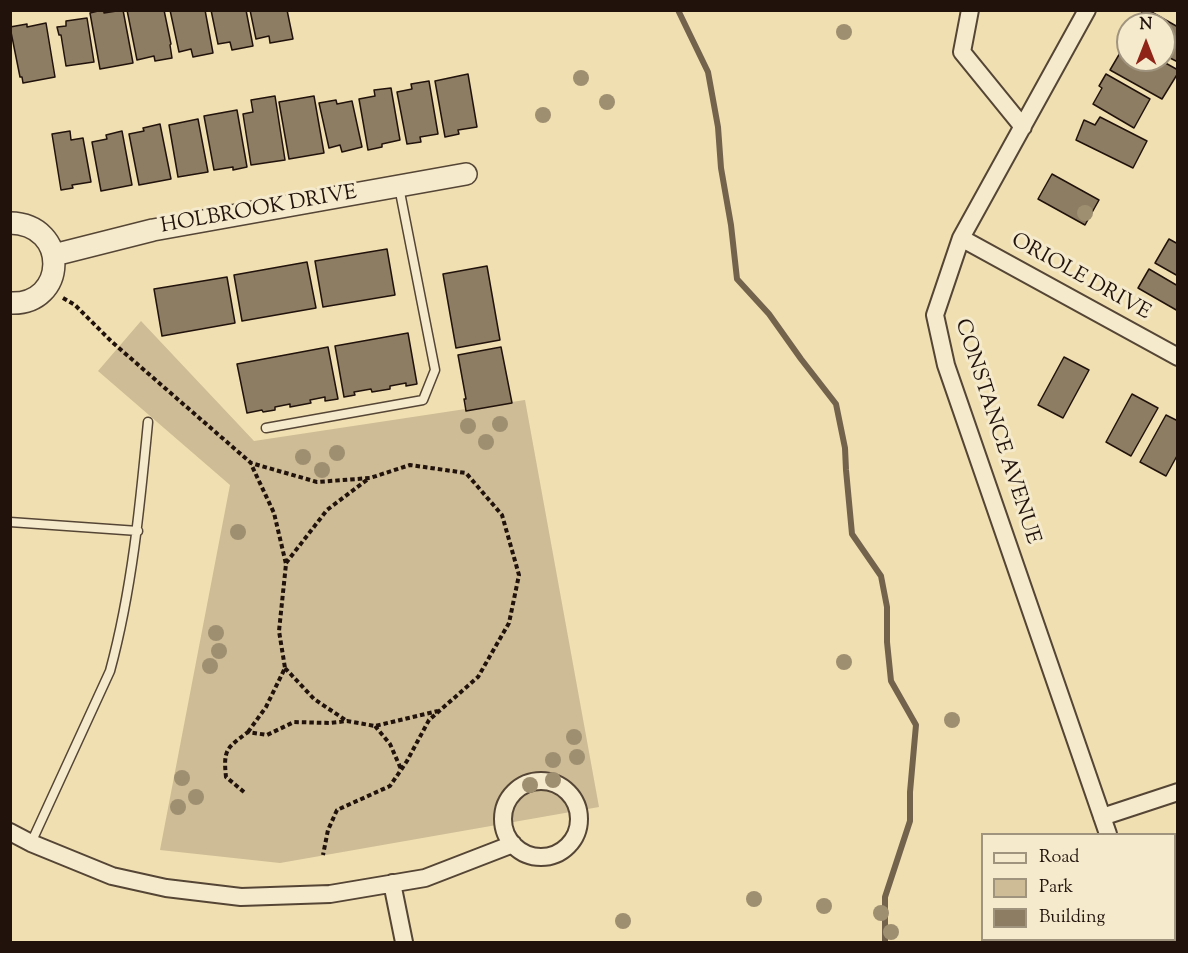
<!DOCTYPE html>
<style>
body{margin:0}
#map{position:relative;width:1188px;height:953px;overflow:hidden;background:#f0dfb1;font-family:"Sorts Mill Goudy",serif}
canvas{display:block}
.frame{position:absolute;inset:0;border:12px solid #21120c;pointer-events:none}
.legend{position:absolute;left:981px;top:833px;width:195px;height:108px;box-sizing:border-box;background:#f5eacc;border:2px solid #a0947f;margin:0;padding:8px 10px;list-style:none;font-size:18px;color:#21120c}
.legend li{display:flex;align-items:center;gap:12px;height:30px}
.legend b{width:30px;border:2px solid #a0947f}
.north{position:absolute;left:1116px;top:12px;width:60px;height:60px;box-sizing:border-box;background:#f5eacc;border:2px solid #a0947f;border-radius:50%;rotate:0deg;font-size:16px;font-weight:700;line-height:24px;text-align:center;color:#21120c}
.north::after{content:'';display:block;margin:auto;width:21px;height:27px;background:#8f2418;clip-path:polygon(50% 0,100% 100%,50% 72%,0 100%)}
</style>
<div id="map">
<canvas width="1188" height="953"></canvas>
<div class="frame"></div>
<ul class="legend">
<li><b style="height:8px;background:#f5eacc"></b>Road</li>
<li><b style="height:16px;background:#cdbc95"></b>Park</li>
<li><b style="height:16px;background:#8d7d62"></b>Building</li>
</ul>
<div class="north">N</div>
</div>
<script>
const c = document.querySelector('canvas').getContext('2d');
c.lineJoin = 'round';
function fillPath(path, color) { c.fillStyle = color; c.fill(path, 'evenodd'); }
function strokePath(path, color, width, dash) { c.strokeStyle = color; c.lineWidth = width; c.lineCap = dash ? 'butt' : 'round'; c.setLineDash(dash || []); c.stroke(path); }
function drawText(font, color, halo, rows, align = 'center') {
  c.font = font + ' "Sorts Mill Goudy",serif'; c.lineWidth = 6; c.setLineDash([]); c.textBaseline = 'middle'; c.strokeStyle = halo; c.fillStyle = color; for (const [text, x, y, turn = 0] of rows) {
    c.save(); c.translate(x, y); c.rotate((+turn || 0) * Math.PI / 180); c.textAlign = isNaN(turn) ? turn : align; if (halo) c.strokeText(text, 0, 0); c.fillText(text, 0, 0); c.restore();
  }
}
const green = new Path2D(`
 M 141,321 L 254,441 L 525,400 L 599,807 L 280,863 L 160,850 L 230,485 L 98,371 Z`);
const stream = new Path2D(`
 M 678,10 L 708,72 L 718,127 L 721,168 L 731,225 L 737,279 L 769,314 L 801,359 L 836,404 L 845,448 L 846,470 L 852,534 L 881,576 L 887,607 L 887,642 L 891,681 L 916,725 L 910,792 L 910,821 L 885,897 L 885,942`);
const building = new Path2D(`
 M 102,10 L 104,10 L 104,13 L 123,10 L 133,63 L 100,69 L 90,13 Z
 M 127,10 L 164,10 L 171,44 L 170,45 L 172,58 L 155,61 L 154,56 L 137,60 Z
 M 170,10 L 205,10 L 213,53 L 193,57 L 191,49 L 179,52 Z
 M 211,10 L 246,10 L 253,46 L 232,50 L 230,42 L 218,44 Z
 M 250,10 L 287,10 L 293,39 L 270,43 L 269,36 L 256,39 Z
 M 1143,10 L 1148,10 L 1178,27 L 1178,62 L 1164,55 L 1164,24 L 1136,24 Z
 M 87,18 L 94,62 L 66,66 L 61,35 L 59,35 L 57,27 L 66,26 L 66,21 Z
 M 46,23 L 55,77 L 23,83 L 22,77 L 20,77 L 10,27 L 27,24 L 27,27 Z
 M 1127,41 L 1128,41 L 1128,60 L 1160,60 L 1178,70 L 1178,73 L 1162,99 L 1110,70 Z
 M 468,74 L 477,127 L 458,130 L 459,134 L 445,137 L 435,81 Z
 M 1106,74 L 1150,99 L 1134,128 L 1093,104 L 1102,88 L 1099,86 Z
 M 429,81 L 438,134 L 420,137 L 421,142 L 407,144 L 397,92 L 412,89 L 411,84 Z
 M 391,88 L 400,140 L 382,144 L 382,147 L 368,150 L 359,99 L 375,96 L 374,90 Z
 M 275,96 L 285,160 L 251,165 L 243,114 L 253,112 L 251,100 Z
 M 314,96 L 324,153 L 289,159 L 279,102 Z
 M 336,100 L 337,104 L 352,101 L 362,147 L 342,152 L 340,145 L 329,148 L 319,103 Z
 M 237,110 L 247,167 L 233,170 L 233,167 L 214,170 L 204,116 Z
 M 1100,117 L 1147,141 L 1133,168 L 1076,140 L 1084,120 L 1095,125 Z
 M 198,119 L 208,172 L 178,177 L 169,125 Z
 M 160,124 L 171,179 L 139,185 L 129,134 L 144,131 L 143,128 Z
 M 70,131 L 71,140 L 83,138 L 91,182 L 72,185 L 73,188 L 61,190 L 52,134 Z
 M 122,131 L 132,185 L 101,191 L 92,142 L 107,139 L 106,135 Z
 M 1052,174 L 1099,200 L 1085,225 L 1038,199 Z
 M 1169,239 L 1178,244 L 1178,276 L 1155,263 Z
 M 387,249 L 395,295 L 323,307 L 315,261 Z
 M 307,262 L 316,308 L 242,321 L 234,275 Z
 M 487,266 L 500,340 L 456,348 L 443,274 Z
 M 1149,269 L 1178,286 L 1178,311 L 1138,288 Z
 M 227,277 L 235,323 L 162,336 L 154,289 Z
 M 408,333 L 417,384 L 406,386 L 406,383 L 390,386 L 390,389 L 372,392 L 371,389 L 354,392 L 355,395 L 344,397 L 335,346 Z
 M 328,347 L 338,399 L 325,401 L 325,397 L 310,400 L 311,403 L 290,407 L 290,404 L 275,407 L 275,410 L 263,412 L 262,410 L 247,413 L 237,364 Z
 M 501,347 L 512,403 L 466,411 L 464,399 L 466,399 L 458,355 Z
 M 1064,357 L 1089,370 L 1063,418 L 1038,405 Z
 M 1132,394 L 1158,408 L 1131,456 L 1106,442 Z
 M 1166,415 L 1178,421 L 1178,454 L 1166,476 L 1140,462 Z
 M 1174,861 L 1178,861 L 1178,925 L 1174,926 Z`);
const path = new Path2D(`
 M 63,298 L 75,305 L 112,342 L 251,463 L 317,482 L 370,478 L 410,465 L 466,473 L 502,515 L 519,575 L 509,623 L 478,677 L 429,720 L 407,761 L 390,786 L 337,810 L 328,830 L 323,855
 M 286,563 L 327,510 L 368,479
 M 285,668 L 314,699 L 347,721
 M 375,726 L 390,744 L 401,769
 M 248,732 L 266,707 L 285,668 L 279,631 L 286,564 L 274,513 L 251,464
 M 244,792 L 226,777 C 223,749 227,748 248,732 L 267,735 L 294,722 L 330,723 L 347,721 L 375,726 L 438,711`);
const service = new Path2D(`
 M 266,428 L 423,400 L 435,370 L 399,187
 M 10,522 L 138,531
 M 31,843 L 110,671 C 132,590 140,506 148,422`);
const minor = new Path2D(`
 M 970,10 L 962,52 L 1023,127
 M 1087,10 L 961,238 L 935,315 L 946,365 L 1108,834
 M 961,238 L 1178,357
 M503 819a38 38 0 1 1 76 0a38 38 0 1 1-76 0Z
 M 1102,817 L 1178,792
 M 10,832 L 31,843 L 112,876 L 166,888 L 241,897 L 330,894 L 425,878 L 513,844
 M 392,883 L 404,942
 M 1130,942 L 1130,940`);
const tertiary = new Path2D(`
 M 10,223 C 70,224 67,306 10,303
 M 54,255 L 153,230 L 466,174`);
const trees = [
 [844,32],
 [581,78],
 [607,102],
 [543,115],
 [1085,213],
 [500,424],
 [468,426],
 [486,442],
 [337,453],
 [303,457],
 [322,470],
 [238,532],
 [216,633],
 [219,651],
 [844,662],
 [210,666],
 [952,720],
 [574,737],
 [577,757],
 [553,760],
 [182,778],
 [553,780],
 [530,785],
 [196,797],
 [178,807],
 [754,899],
 [824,906],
 [881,913],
 [623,921],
 [891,932]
];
const streetNames = [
 ["HOLBROOK DRIVE",259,211,-10],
 ["ORIOLE DRIVE",1080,278,29],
 ["CONSTANCE AVENUE",996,432,72]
];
fillPath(green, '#cdbc95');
strokePath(stream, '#73634d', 6);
fillPath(building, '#8d7d62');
strokePath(building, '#21120c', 1.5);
strokePath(service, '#554535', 11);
strokePath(minor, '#554535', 20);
strokePath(tertiary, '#554535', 24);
strokePath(path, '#21120c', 4, [4.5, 3]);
strokePath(service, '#f5eacc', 8);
strokePath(minor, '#f5eacc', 16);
strokePath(tertiary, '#f5eacc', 21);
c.fillStyle = '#9f8f71';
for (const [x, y] of trees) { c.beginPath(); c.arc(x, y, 8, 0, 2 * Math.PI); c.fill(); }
drawText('21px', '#21120c', '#f5eacc', streetNames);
</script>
